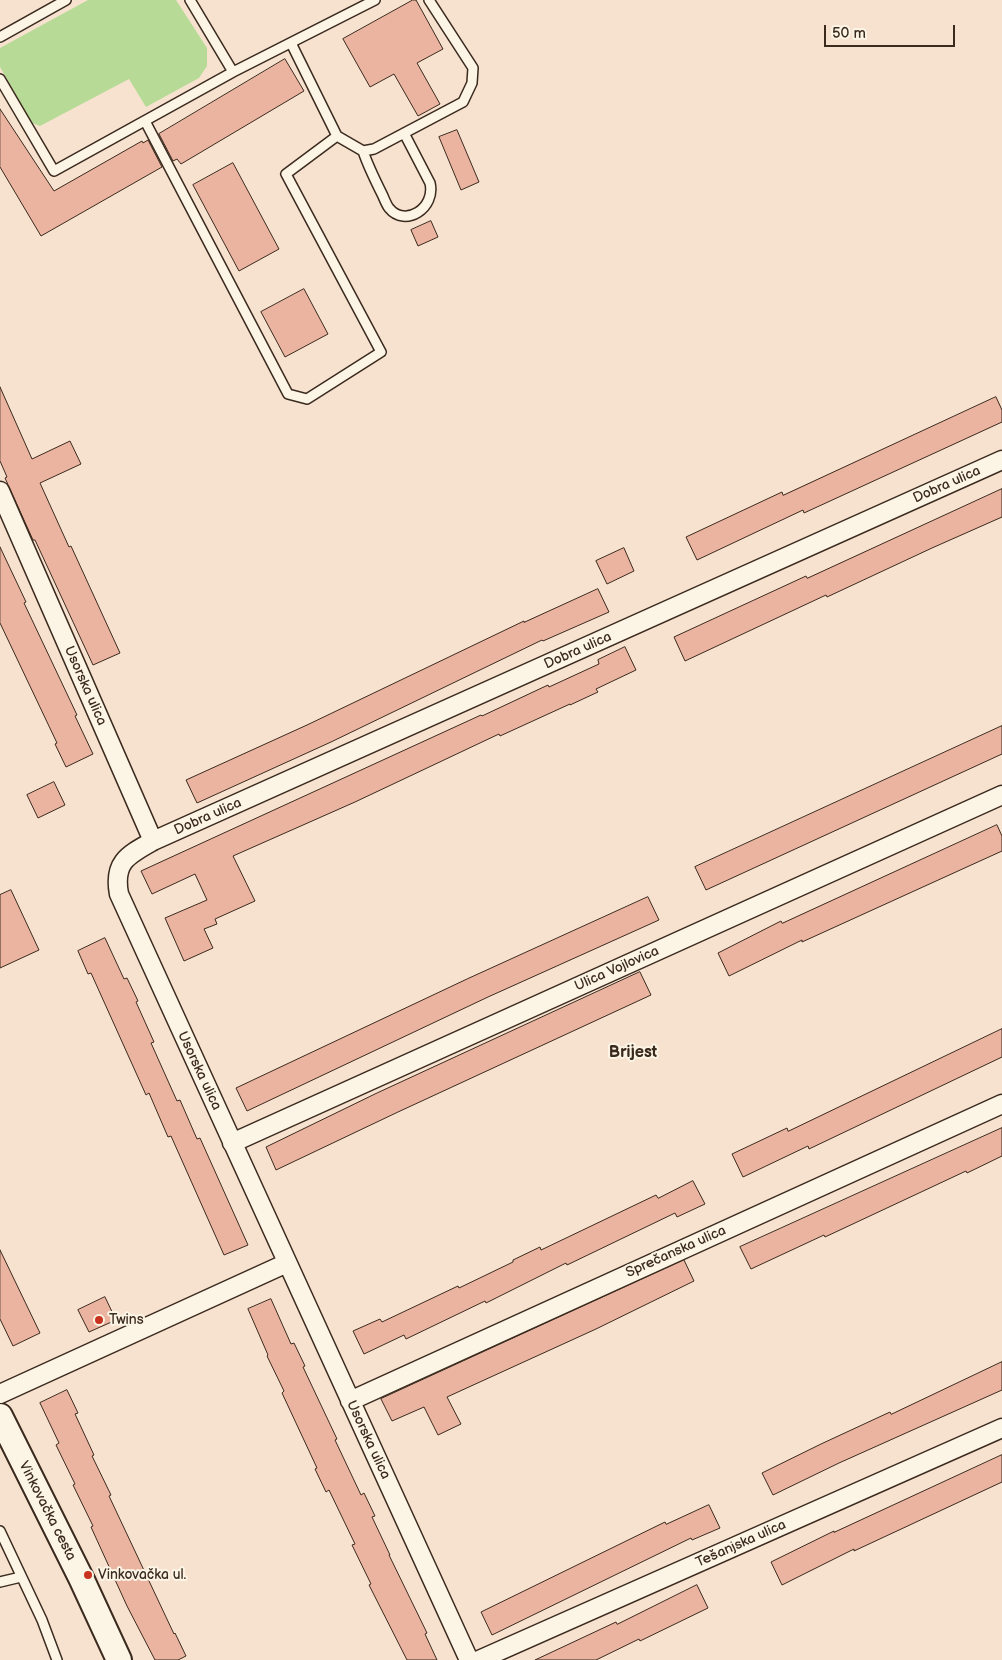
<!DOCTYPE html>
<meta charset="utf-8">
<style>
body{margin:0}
#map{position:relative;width:1002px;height:1660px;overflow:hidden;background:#f7e2d0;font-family:"Balsamiq Sans",sans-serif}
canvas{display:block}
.scale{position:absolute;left:824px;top:25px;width:131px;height:22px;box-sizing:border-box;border:2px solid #3b2a1e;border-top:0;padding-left:6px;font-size:15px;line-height:18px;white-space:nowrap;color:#3b2a1e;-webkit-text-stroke:4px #fcf5e5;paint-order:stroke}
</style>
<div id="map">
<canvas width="1002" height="1660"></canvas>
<div class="scale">50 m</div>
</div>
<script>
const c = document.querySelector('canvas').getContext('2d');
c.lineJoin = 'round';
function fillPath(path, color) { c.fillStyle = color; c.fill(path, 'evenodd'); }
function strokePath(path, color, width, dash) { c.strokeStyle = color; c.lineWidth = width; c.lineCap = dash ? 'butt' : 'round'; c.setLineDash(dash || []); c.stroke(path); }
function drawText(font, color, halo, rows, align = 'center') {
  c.font = font + ' "Balsamiq Sans",sans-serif'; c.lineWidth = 4; c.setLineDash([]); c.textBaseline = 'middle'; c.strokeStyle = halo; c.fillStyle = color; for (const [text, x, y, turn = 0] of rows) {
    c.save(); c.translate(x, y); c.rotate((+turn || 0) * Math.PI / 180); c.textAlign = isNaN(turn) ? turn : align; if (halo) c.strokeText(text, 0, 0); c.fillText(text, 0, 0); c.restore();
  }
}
const green = new Path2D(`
 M 88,0 L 176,0 L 207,48 L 207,66 L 199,78 L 146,107 L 129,79 L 40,126 L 32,123 L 0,67 L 0,48 Z`);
const building = new Path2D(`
 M 413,0 L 416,0 L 443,49 L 417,63 L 440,104 L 418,116 L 394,74 L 370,87 L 343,39 Z
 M 285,59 L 304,91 L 181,164 L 177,159 L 173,161 L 159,134 Z
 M 0,109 L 54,191 L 142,141 L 143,143 L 148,140 L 162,167 L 41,236 L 0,167 Z
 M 457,130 L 479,182 L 461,190 L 439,137 Z
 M 233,163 L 279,249 L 239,271 L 193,185 Z
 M 431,221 L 438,237 L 418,246 L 411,230 Z
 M 304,289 L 328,334 L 285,357 L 261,312 Z
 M 0,387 L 32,459 L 70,441 L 81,464 L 40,483 L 69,547 L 71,546 L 120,653 L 93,665 L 35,540 L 33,540 L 5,478 L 7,477 L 0,461 Z
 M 996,397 L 1002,410 L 1002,422 L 804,513 L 803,510 L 697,560 L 686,537 L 782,492 L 783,495 Z
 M 1002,489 L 1002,517 L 932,548 L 827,597 L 826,595 L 685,661 L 674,637 L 806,576 L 807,578 Z
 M 0,547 L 26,602 L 24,603 L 77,715 L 75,716 L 93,754 L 66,767 L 55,744 L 57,743 L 0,623 Z
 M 624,548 L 634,571 L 607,584 L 596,561 Z
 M 598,589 L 609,612 L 543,641 L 542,640 L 331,742 L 197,803 L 186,780 L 307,725 L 524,621 L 524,622 Z
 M 625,647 L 636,670 L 596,689 L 598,692 L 570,705 L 570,704 L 500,736 L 499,734 L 355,802 L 233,856 L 255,901 L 215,919 L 217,924 L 204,929 L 213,948 L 184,961 L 165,918 L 207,900 L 195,874 L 152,894 L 141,871 L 481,715 L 482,716 L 548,685 L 549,687 L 599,664 L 598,660 Z
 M 1002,726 L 1002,754 L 706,890 L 695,867 Z
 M 54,782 L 65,805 L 38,818 L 27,795 Z
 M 997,825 L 1002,836 L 1002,851 L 802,942 L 802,940 L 729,976 L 718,953 L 781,921 L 782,923 Z
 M 11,890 L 39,950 L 0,968 L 0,895 Z
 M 648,897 L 659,920 L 488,997 L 247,1111 L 236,1088 L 467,979 Z
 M 105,938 L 124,979 L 127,978 L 138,1001 L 136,1002 L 154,1042 L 151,1043 L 177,1101 L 180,1100 L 197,1139 L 200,1138 L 248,1245 L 224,1255 L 171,1136 L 168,1137 L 149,1093 L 146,1095 L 91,973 L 88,974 L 78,951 Z
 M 640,972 L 651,995 L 398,1112 L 276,1170 L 266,1147 L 377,1093 Z
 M 1002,1029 L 1002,1057 L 809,1149 L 808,1146 L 743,1177 L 732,1154 L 787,1128 L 788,1131 Z
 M 1002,1128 L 1002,1156 L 967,1173 L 966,1171 L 825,1237 L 824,1235 L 751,1269 L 740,1247 Z
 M 693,1181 L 705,1204 L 677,1217 L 675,1213 L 567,1265 L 566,1263 L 486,1303 L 485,1301 L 406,1339 L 404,1335 L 364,1354 L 353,1331 L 380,1319 L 382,1322 L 458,1286 L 459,1288 L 513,1262 L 513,1260 L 540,1247 L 541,1250 L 656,1195 L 658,1198 Z
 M 0,1250 L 40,1333 L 13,1346 L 0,1319 Z
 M 684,1260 L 694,1281 L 596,1329 L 447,1397 L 461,1424 L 438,1435 L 424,1407 L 392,1421 L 381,1399 Z
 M 105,1297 L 116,1320 L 89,1332 L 78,1310 Z
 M 271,1299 L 291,1344 L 294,1343 L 305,1366 L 303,1367 L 337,1439 L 335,1440 L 361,1495 L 364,1493 L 375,1516 L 372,1517 L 390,1555 L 389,1555 L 427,1633 L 425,1634 L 437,1660 L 407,1660 L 369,1585 L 371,1584 L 352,1545 L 355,1544 L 329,1490 L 326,1492 L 315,1469 L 317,1468 L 282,1393 L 284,1391 L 267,1356 L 268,1355 L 248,1309 Z
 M 1002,1362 L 1002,1390 L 839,1463 L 773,1495 L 762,1473 L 821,1444 L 890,1412 L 891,1414 Z
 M 67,1390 L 78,1413 L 75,1414 L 94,1455 L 92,1456 L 111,1495 L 109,1496 L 174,1634 L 175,1633 L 186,1656 L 178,1660 L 155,1660 L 127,1606 L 91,1527 L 93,1526 L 73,1485 L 75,1484 L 56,1445 L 59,1443 L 40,1403 Z
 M 1002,1455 L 1002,1482 L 854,1551 L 854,1549 L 782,1585 L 771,1562 L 834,1531 L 834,1532 Z
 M 709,1505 L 720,1528 L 692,1540 L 691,1538 L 492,1635 L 481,1612 L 665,1522 L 666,1524 Z
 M 697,1585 L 708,1608 L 640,1641 L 639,1639 L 596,1660 L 535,1660 L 616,1622 L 617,1624 Z`);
const lane = new Path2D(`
 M 0,37 L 66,0
 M 291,43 L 337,136 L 363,151 L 374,149 L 463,102 L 472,83 L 473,68 L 429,0
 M 233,72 L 375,0
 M 0,79 L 54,171 L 233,72 L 190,0
 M 145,121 L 288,394 L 307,399 L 381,352 L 286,174 L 337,136
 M 363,151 C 368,166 375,180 382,194 C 384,198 386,204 389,208 C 405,228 436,208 430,183 L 404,133
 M 0,1531 L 42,1620 L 57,1660
 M 0,1582 L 21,1577`);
const street = new Path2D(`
 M 0,491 L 153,841 C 128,855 113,862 119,894 L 469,1660
 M 153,841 L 1002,460
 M 232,1143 L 1002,795
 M 0,1394 L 287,1263
 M 350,1401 L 1002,1104
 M 479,1660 L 1002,1428`);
const secondary = new Path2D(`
 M 0,1416 L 82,1580 L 119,1660`);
const markers = [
 [99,1320,5,"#c8321e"],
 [88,1575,5,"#c8321e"]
];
const streetNames = [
 ["Dobra ulica",947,485,-24],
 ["Dobra ulica",578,651,-24],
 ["Usorska ulica",85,686,66],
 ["Dobra ulica",208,817,-24],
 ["Ulica Vojlovica",617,969,-24],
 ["Usorska ulica",199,1071,65],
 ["Sprečanska ulica",676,1252,-24],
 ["Usorska ulica",368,1440,65],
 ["Vinkovačka cesta",47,1511,63],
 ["Tešanjska ulica",741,1544,-24]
];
const poiNames = [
 ["Twins",109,1320],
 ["Vinkovačka ul.",98,1575]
];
const quarterNames = [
 ["Brijest",633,1053]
];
fillPath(green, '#b7db96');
fillPath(building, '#ebb4a0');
strokePath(building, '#3b2a1e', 1);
strokePath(lane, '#3b2a1e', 12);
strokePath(street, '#3b2a1e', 21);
strokePath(secondary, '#3b2a1e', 28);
strokePath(lane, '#fcf5e5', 9);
strokePath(street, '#fcf5e5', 18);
strokePath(secondary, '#fcf5e5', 24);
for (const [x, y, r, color] of markers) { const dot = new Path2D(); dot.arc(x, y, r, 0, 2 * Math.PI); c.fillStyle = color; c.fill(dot); strokePath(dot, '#fcf5e5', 2); }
drawText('14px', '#3b2a1e', '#fcf5e5', streetNames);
drawText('14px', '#3b2a1e', '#fcf5e5', poiNames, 'left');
drawText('bold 16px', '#3b2a1e', '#fcf5e5', quarterNames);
</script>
